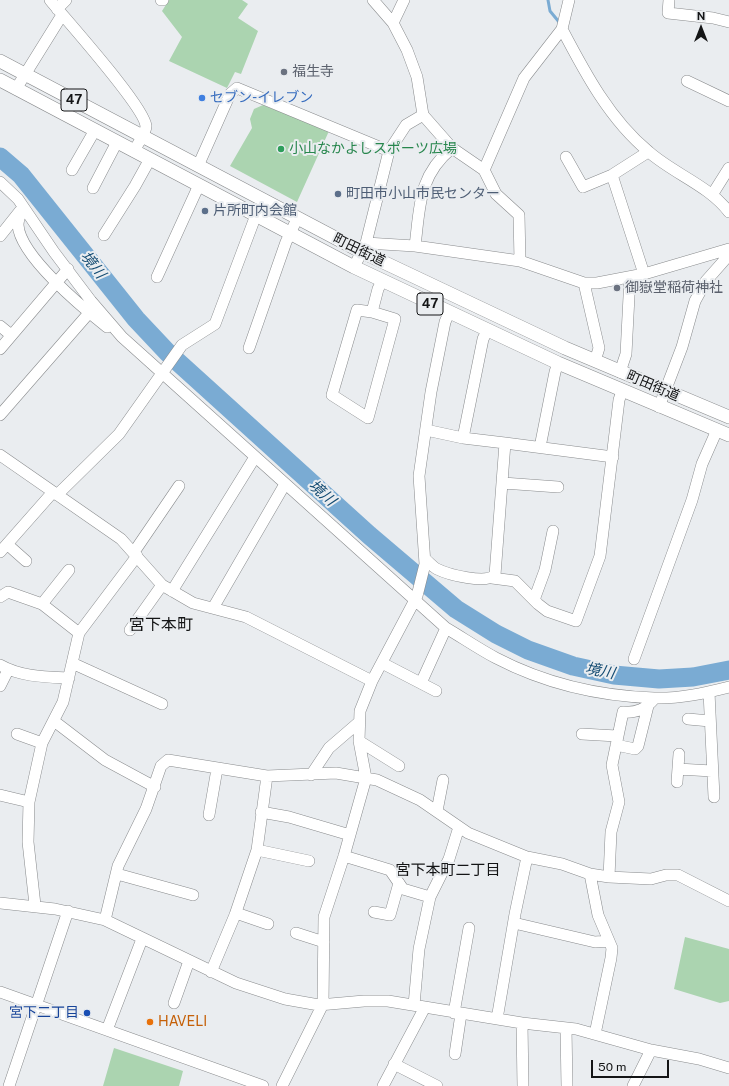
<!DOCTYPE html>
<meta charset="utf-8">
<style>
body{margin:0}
#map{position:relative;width:729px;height:1086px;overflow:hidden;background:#eaedf0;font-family:"Public Sans",sans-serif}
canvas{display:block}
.north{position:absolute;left:681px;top:8px;width:40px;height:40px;-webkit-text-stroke:3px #eaedf0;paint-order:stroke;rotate:0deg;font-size:11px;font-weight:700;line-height:16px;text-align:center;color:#141516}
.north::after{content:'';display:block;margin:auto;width:14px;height:18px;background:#141516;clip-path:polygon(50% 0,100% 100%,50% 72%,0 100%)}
.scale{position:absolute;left:591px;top:1060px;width:78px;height:18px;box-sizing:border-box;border:2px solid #141516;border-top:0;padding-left:5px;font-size:12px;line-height:14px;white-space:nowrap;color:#141516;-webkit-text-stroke:3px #eaedf0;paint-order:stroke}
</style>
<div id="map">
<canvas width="729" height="1086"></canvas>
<div class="north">N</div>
<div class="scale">50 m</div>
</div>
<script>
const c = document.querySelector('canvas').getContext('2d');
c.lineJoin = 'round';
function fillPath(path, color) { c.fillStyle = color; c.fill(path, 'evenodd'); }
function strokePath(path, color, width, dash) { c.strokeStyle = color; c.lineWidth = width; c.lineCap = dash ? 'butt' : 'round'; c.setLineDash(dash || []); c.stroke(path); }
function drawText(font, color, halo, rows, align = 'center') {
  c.font = font + ' "Public Sans","Noto Sans JP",sans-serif'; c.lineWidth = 4; c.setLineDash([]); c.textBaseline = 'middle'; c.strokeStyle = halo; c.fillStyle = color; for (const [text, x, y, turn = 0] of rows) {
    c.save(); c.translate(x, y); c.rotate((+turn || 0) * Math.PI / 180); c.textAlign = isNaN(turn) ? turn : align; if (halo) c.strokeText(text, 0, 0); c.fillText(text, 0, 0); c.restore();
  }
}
const green = new Path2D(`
 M 169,0 L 242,0 L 248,4 L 238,18 L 258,31 L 241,74 L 235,72 L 227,88 L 169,61 L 182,37 L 162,11 Z
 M 263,105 L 329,131 L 297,202 L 230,166 L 252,128 L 250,119 L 254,109 Z
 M 685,937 L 729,949 L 729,1001 L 720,1003 L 674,989 Z
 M 114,1048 L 183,1071 L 179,1086 L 103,1086 Z`);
const stream = new Path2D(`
 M 548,0 L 550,11 L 559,22`);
const river = new Path2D(`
 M 0,157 L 21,175 L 136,319 L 168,353 L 369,535 L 456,609 L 496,634 L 528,650 L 573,666 L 614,675 L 659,679 L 693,677 L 729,670`);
const minor = new Path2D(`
 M 50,0 C 67,21 144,106 146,126 C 146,133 137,145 134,151
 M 161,0 L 163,0
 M 373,0 L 393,23 L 407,50 L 417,77 L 423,115 L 452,148 L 484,170 L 496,194 L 519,215 L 520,261
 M 669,0 L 668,13 L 713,18 L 729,22
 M 57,9 L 66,0
 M 393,23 L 404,0
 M 562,29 C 585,73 610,120 649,152 C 674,174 708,185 729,212
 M 687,81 L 729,101
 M 16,89 L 62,15
 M 566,157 L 583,187 L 612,175 L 648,152
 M 198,166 L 230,94 L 237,88 L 389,151
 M 72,170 L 95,130
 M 484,170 L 524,78 L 562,29 L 569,0
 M 612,175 L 644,274
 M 0,182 L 18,199 L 54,252 L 91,301 L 122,337 L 446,628 C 463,638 479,649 496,658 C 544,683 600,696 654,698 C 679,699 705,693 729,687
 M 93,188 L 117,142
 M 712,195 L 729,168
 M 23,207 C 21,212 18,219 18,225 C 20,256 83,308 107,327
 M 104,235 L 135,186 L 150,159
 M 0,236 L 20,211
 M 366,243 L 415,246 L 520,261 L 584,283 L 597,283 L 644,274 L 729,249
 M 415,246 C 420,207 418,176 452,148
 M 354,267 L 366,243 L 389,151 L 406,125 L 423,115
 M 157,277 L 199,185
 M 584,283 L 599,348 L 595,361
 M 357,310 L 372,312 L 395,319 L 368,418 L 332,395 Z
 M 372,312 L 378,289 L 382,281
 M 0,326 L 11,335
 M 249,348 L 286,242 L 297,219
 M 0,349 L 68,269
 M 620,372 L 626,354 L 630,277
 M 659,407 L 682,347 L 695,301 L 706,281 L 729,255
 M 0,415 L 89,313
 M 426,430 L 463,438
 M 505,443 L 613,457
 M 540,447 L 555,372 L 558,363
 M 0,455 L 121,539 L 162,585 L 193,603 L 246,617 L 372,681
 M 503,483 L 558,487
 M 57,495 L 119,434 L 182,345 L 215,324 L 256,215
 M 8,545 L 26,561
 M 0,552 L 53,492
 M 134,552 L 179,486
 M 425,559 C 429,562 433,567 437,569 C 449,575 486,584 495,575 L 505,443 L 463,438 L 483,339 L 487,331
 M 69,570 L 42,604 L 79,633
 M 492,578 L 515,581 L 538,604 L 547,611 L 576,621 L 600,556 L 619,400 L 622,391
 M 172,591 L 255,457
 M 0,597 L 8,592 L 42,604
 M 534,600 L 545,570 L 553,531
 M 213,608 L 285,484
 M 130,630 L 162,585
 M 634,659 L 692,500 L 702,464 L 717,430
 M 72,663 L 162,704
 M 382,663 L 436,691
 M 0,665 C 21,677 46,677 69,678
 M 421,683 L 446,628
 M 0,686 L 8,670
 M 709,692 L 714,797
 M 688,719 L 710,721
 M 54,721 L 105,760 L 155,787
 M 17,734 L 42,743
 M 582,734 L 617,736
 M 359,741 L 399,766
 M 616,745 L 635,749 L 638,746 L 648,706
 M 678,769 L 712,771
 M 311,775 L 329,748 L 358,723
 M 677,782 L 679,754
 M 0,795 L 29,802
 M 437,811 L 443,780
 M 261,812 L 289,817 L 350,835
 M 209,815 L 217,769
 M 257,850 L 309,861
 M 344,856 L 390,870 L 403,889 L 430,897
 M 117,874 L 193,895
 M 590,874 L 598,915 L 612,948 L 611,958 L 595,1034
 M 609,877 L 611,832 L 619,802 L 612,765 L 623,712 C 637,713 646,709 655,698
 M 0,903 L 55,909 L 105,920 L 236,983 L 285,999 L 319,1005 L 364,1001 L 388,1001 L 522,1023 L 576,1029 L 651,1050 L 699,1059 L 729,1068
 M 35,905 L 28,842 L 29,802 L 42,743 L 63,702 L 79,633 L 137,556
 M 374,912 L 390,915 L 399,883
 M 236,913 L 268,924
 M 105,920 L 118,866 L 146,809 L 161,766 L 168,760 L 267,776 L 336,773 L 377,780 L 420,800 L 468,833 L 527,857 L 562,864 L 590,874 L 609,877 L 651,879 L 666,875 L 678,875 L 729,901
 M 514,923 L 595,942 L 609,941
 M 296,933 L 324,942
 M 211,972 L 235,915 L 257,850 L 267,776
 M 0,992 L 263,1086
 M 174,1003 L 189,961
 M 414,1005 L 419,949 L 430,897 L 449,859 L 459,827
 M 454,1013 L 469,928
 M 497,1019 L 515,914 L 527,857
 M 522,1023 L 523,1086
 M 566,1028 L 567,1086
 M 107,1030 L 142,939
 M 455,1054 L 461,1014
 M 394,1064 L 437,1086
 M 9,1086 L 68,911
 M 282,1086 L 323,1004 L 324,917 L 344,856 L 366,778 L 359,741 L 360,711 L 372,681 L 417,596 L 425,564 L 419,476 L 431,392 L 445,322 L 449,313
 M 383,1086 L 425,1007
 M 633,1086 L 651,1050`);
const major = new Path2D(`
 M 0,61 L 362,252 L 565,348 L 729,417
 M 0,80 L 354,267 L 558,363 L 729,435`);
const markers = [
 [284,72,4,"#6b7280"],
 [202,98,4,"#3f7fe0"],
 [281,149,4,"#2e9e5b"],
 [338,194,4,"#5c6f8a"],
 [205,211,4,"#5c6f8a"],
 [617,288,4,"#6b7280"],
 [87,1013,4,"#1a4fb4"],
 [150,1022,4,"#e8710a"]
];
const shields = [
 [74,100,26],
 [430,304,26]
];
const shieldNames = [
 ["47",74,100],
 ["47",430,304]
];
const worshipNames = [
 ["福生寺",292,72],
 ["御嶽堂稲荷神社",625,288]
];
const shopNames = [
 ["セブン-イレブン",210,98]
];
const leisureNames = [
 ["小山なかよしスポーツ広場",289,149]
];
const serviceNames = [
 ["町田市小山市民センター",346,194],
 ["片所町内会館",213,211]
];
const streetNames = [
 ["町田街道",359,250,26],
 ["町田街道",653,386,23]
];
const transitNames = [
 ["宮下二丁目",79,1013]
];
const foodNames = [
 ["HAVELI",158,1022]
];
const waterNames = [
 ["境川",93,265,52],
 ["境川",322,493,42],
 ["境川",600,671,11]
];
const neighbourhoodNames = [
 ["宮下本町二丁目",448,870]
];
const quarterNames = [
 ["宮下本町",161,625]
];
fillPath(green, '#abd4b0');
strokePath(stream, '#7aabd3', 3);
strokePath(river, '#7aabd3', 19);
strokePath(minor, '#898b8d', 12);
strokePath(major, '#898b8d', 14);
strokePath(minor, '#fff', 11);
strokePath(major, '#fff', 13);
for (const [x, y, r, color] of markers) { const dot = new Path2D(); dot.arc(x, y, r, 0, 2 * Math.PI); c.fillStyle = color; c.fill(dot); strokePath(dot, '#eaedf0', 1.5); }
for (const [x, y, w] of shields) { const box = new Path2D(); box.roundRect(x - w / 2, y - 11, w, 22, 3); c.fillStyle = '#eaedf0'; c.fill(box); strokePath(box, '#141516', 1); }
drawText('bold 13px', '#141516', null, shieldNames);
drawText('14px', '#5b616d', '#eaedf0', worshipNames, 'left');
drawText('14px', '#366cbe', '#eaedf0', shopNames, 'left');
drawText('14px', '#27864d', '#eaedf0', leisureNames, 'left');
drawText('14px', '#4e5e75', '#eaedf0', serviceNames, 'left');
drawText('14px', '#141516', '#eaedf0', streetNames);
drawText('14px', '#164399', '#eaedf0', transitNames, 'right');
drawText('14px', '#c56008', '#eaedf0', foodNames, 'left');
drawText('italic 15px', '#134b72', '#eaedf0', waterNames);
drawText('15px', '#141516', '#eaedf0', neighbourhoodNames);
drawText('16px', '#141516', '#eaedf0', quarterNames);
</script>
